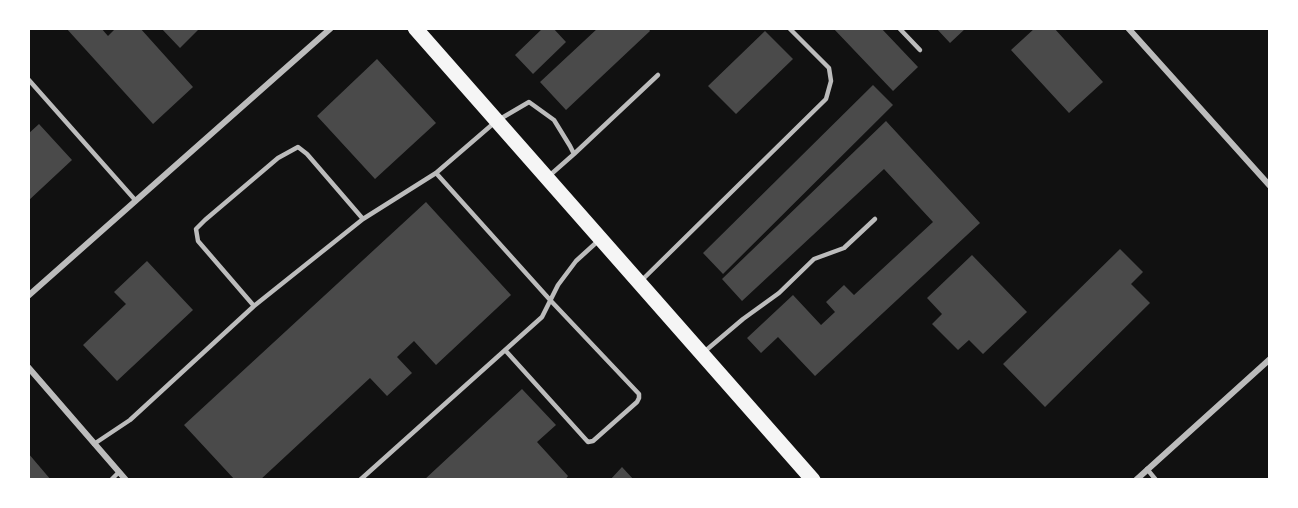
<!DOCTYPE html>
<style>
body{margin:0}
#map{position:relative;width:1298px;height:508px;overflow:hidden;background:#111;font-family:"IBM Plex Serif",serif}
canvas{display:block}
.frame{position:absolute;inset:0;border:30px solid #fff;pointer-events:none}
</style>
<div id="map">
<canvas width="1298" height="508"></canvas>
<div class="frame"></div>
</div>
<script>
const c = document.querySelector('canvas').getContext('2d');
c.lineJoin = 'round';
function fillPath(path, color) { c.fillStyle = color; c.fill(path, 'evenodd'); }
function strokePath(path, color, width, dash) { c.strokeStyle = color; c.lineWidth = width; c.lineCap = dash ? 'butt' : 'round'; c.setLineDash(dash || []); c.stroke(path); }
const building = new Path2D(`
 M 66,28 L 101,28 L 108,36 L 116,28 L 140,28 L 193,87 L 153,124 Z
 M 161,28 L 200,28 L 180,48 Z
 M 543,28 L 553,28 L 566,42 L 533,74 L 515,55 Z
 M 598,28 L 648,28 L 650,31 L 566,110 L 540,82 Z
 M 833,28 L 881,28 L 918,67 L 893,91 Z
 M 936,28 L 966,28 L 950,43 Z
 M 1035,28 L 1054,28 L 1103,82 L 1069,113 L 1011,50 Z
 M 765,31 L 793,59 L 736,114 L 708,86 Z
 M 377,59 L 436,123 L 375,179 L 317,116 Z
 M 873,85 L 893,105 L 723,274 L 703,253 Z
 M 886,121 L 980,223 L 815,376 L 778,337 L 761,353 L 747,338 L 793,295 L 821,325 L 835,312 L 826,302 L 844,285 L 854,295 L 933,222 L 884,169 L 742,301 L 722,279 Z
 M 39,124 L 72,160 L 28,201 L 28,134 Z
 M 426,202 L 511,295 L 436,365 L 414,341 L 397,357 L 412,373 L 387,396 L 370,378 L 260,480 L 235,480 L 184,425 Z
 M 1120,249 L 1143,272 L 1131,284 L 1150,303 L 1045,407 L 1003,364 Z
 M 972,255 L 1027,312 L 983,354 L 969,340 L 958,350 L 932,324 L 942,314 L 927,298 Z
 M 147,261 L 193,310 L 117,381 L 83,345 L 126,304 L 114,292 Z
 M 522,389 L 556,425 L 537,442 L 568,476 L 565,480 L 424,480 Z
 M 28,453 L 51,480 L 28,480 Z
 M 622,467 L 634,480 L 610,480 Z`);
const service = new Path2D(`
 M 899,28 L 920,50
 M 28,79 L 136,201
 M 500,119 L 529,102 L 554,120 L 570,146 L 574,154 L 549,176
 M 574,154 L 658,75
 M 436,173 L 551,301 L 639,394 L 639,398 L 637,402 L 593,441 L 588,442 L 505,350
 M 641,281 L 826,99 L 831,81 L 829,68 L 789,28
 M 254,306 L 198,241 L 196,229 L 205,220 L 278,158 L 298,147 L 307,154 L 363,219
 M 704,352 L 743,319 L 779,293 L 814,259 L 844,248 L 875,219
 M 94,444 L 130,420 L 254,306 L 363,219 L 436,173 L 494,123
 M 1147,469 L 1156,480
 M 111,480 L 119,472
 M 360,480 L 542,317 L 558,285 L 576,261 L 598,241`);
const minor = new Path2D(`
 M 1128,28 L 1270,186
 M 28,296 L 331,28
 M 28,367 L 126,480
 M 1136,480 L 1270,359`);
const primary = new Path2D(`
 M 415,28 L 813,480`);
fillPath(building, '#4a4a4a');
strokePath(service, '#bcbcbc', 4.5);
strokePath(minor, '#bcbcbc', 6);
strokePath(primary, '#f5f5f5', 15);
</script>
